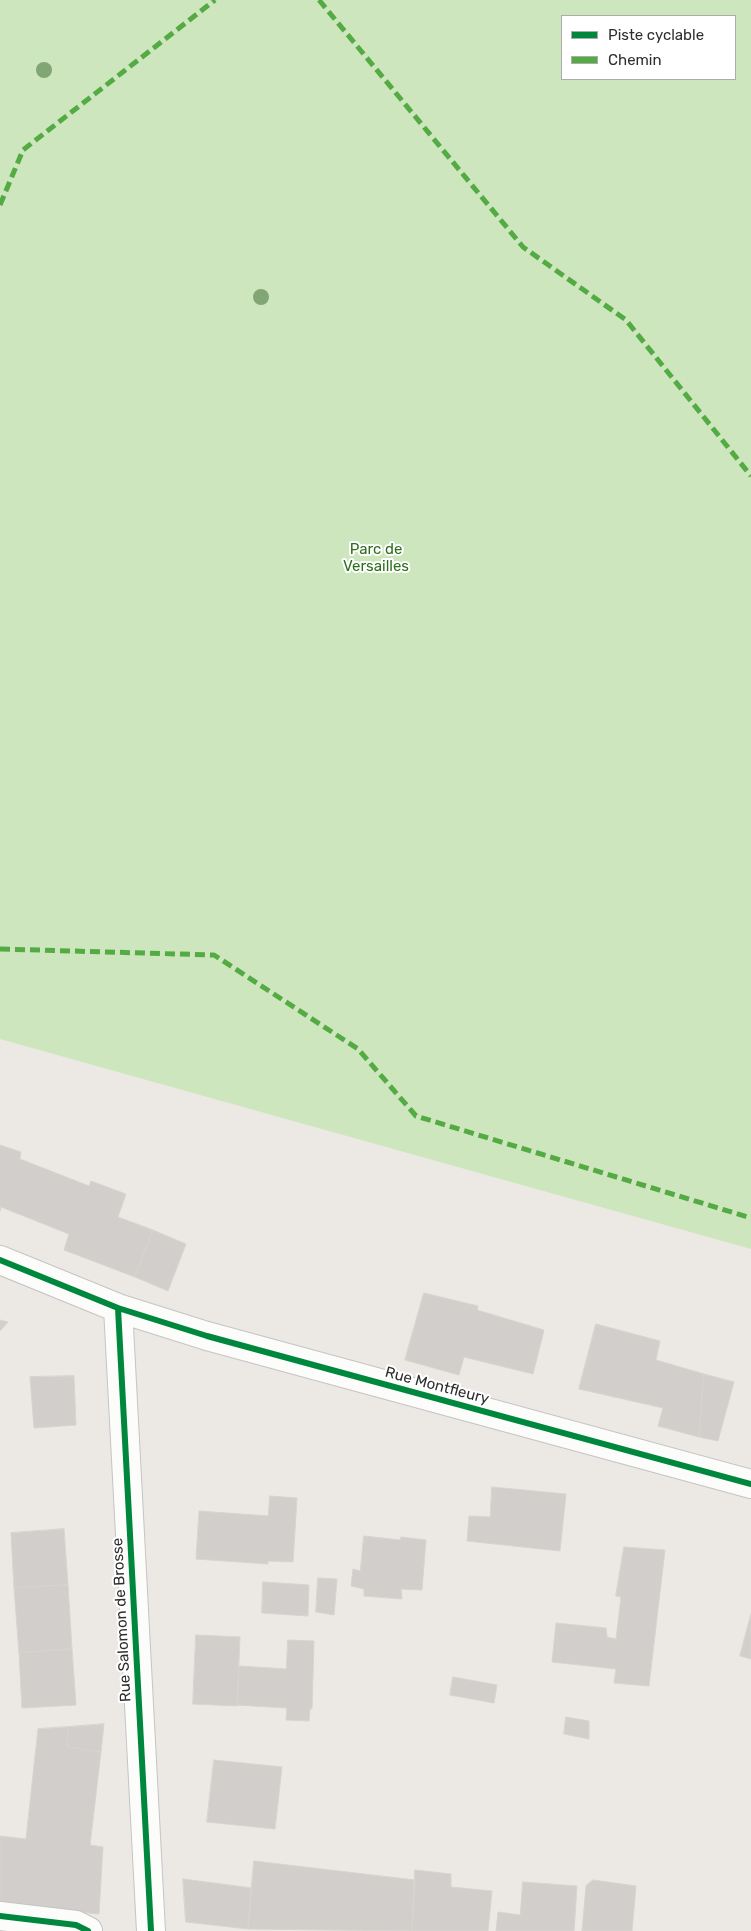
<!DOCTYPE html>
<style>
body{margin:0}
#map{position:relative;width:751px;height:1931px;overflow:hidden;background:#ece8e4;font-family:Rubik,sans-serif}
canvas{display:block}
.legend{position:absolute;left:561px;top:15px;width:175px;height:65px;box-sizing:border-box;background:#fff;border:1px solid #ababab;margin:0;padding:6px 9px;list-style:none;font-size:15px;color:#2e2e2e}
.legend li{display:flex;align-items:center;gap:10px;height:25px}
.legend b{width:25px;border:1px solid #ababab}
</style>
<div id="map">
<canvas width="751" height="1931"></canvas>
<ul class="legend">
<li><b style="height:6px;background:#00873e"></b>Piste cyclable</li>
<li><b style="height:6px;background:#54ab44"></b>Chemin</li>
</ul>
</div>
<script>
const c = document.querySelector('canvas').getContext('2d');
c.lineJoin = 'round';
function fillPath(path, color) { c.fillStyle = color; c.fill(path, 'evenodd'); }
function strokePath(path, color, width, dash) { c.strokeStyle = color; c.lineWidth = width; c.lineCap = dash ? 'butt' : 'round'; c.setLineDash(dash || []); c.stroke(path); }
function drawText(font, color, halo, rows, align = 'center') {
  c.font = font + ' Rubik,sans-serif'; c.lineWidth = 4; c.setLineDash([]); c.textBaseline = 'middle'; c.strokeStyle = halo; c.fillStyle = color; for (const [text, x, y, turn = 0] of rows) {
    c.save(); c.translate(x, y); c.rotate((+turn || 0) * Math.PI / 180); c.textAlign = isNaN(turn) ? turn : align; if (halo) c.strokeText(text, 0, 0); c.fillText(text, 0, 0); c.restore();
  }
}
const green = new Path2D(`
 M 0,0 L 751,0 L 751,1249 L 0,1039 ZM 735,16 L 735,79 L 562,79 L 562,16 Z`);
const building = new Path2D(`
 M 0,1145 L 21,1152 L 20,1159 L 89,1186 L 91,1181 L 126,1194 L 118,1217 L 153,1230 L 135,1277 L 64,1250 L 69,1234 L 1,1207 L 0,1211 Z
 M 153,1230 L 186,1244 L 168,1291 L 135,1277 Z
 M 424,1293 L 478,1306 L 477,1310 L 544,1330 L 533,1374 L 464,1357 L 459,1375 L 405,1360 Z
 M 0,1320 L 8,1322 L 0,1331 Z
 M 596,1324 L 660,1341 L 656,1360 L 704,1374 L 699,1437 L 658,1426 L 663,1408 L 579,1389 Z
 M 704,1374 L 734,1382 L 718,1441 L 699,1437 Z
 M 74,1376 L 76,1425 L 34,1428 L 30,1377 Z
 M 492,1487 L 566,1494 L 560,1551 L 467,1541 L 469,1516 L 490,1517 Z
 M 270,1496 L 297,1498 L 293,1562 L 268,1561 L 268,1564 L 196,1559 L 199,1511 L 268,1516 Z
 M 64,1529 L 68,1585 L 14,1588 L 11,1533 Z
 M 364,1536 L 400,1540 L 401,1537 L 426,1540 L 422,1590 L 401,1589 L 402,1599 L 364,1596 L 364,1589 L 351,1586 L 353,1569 L 360,1571 Z
 M 624,1547 L 665,1550 L 649,1686 L 614,1683 L 616,1669 L 552,1662 L 556,1623 L 606,1628 L 607,1637 L 616,1639 L 621,1597 L 616,1596 Z
 M 318,1578 L 337,1579 L 334,1615 L 316,1612 Z
 M 263,1582 L 309,1585 L 308,1616 L 262,1613 Z
 M 68,1585 L 72,1649 L 19,1653 L 14,1588 Z
 M 751,1614 L 751,1659 L 740,1656 Z
 M 196,1635 L 240,1637 L 237,1706 L 193,1704 Z
 M 288,1640 L 314,1641 L 312,1709 L 310,1708 L 309,1721 L 286,1720 L 287,1708 L 237,1705 L 239,1666 L 286,1669 Z
 M 72,1649 L 76,1705 L 22,1708 L 19,1653 Z
 M 453,1677 L 497,1685 L 494,1703 L 450,1695 Z
 M 566,1717 L 589,1721 L 589,1739 L 564,1734 Z
 M 104,1724 L 101,1752 L 67,1747 L 68,1727 Z
 M 68,1727 L 67,1747 L 101,1752 L 90,1845 L 103,1847 L 99,1914 L 0,1904 L 0,1836 L 26,1839 L 38,1729 Z
 M 214,1760 L 282,1767 L 275,1829 L 207,1822 Z
 M 254,1861 L 415,1880 L 412,1931 L 248,1929 Z
 M 415,1870 L 451,1874 L 451,1887 L 492,1891 L 488,1931 L 412,1931 Z
 M 183,1879 L 252,1888 L 248,1929 L 186,1922 Z
 M 593,1880 L 636,1886 L 632,1931 L 582,1931 L 586,1886 Z
 M 523,1882 L 577,1886 L 574,1931 L 496,1931 L 498,1912 L 520,1915 Z`);
const minor = new Path2D(`
 M 0,1260 L 118,1308 L 207,1336 L 751,1484
 M 118,1308 L 151,1931
 M 0,1916 L 76,1925 L 88,1931`);
const quiet = new Path2D(`
 M 319,0 L 523,247 L 626,320 L 751,476
 M 0,205 L 23,150 L 215,0
 M 0,949 L 214,955 L 358,1049 L 416,1116 L 751,1218`);
const cycleway = new Path2D(`
 M 0,1260 L 118,1308 L 207,1336 L 751,1484
 M 118,1308 L 151,1931
 M 0,1916 L 76,1925 L 88,1931`);
const trees = [
 [44,70],
 [261,297]
];
const parkNames = [
 ["Parc de",376,550],
 ["Versailles",376,567]
];
const streetNames = [
 ["Rue Montfleury",437,1386,15],
 ["Rue Salomon de Brosse",122,1620,-93]
];
fillPath(green, '#cee6be');
fillPath(building, '#d1cecb');
strokePath(building, '#d7d4d0', 1);
strokePath(minor, '#c5c4c5', 30);
strokePath(minor, '#fcfcfb', 28);
strokePath(quiet, '#54ab44', 5, [10, 5]);
strokePath(cycleway, '#00873e', 6);
c.fillStyle = '#82a575';
for (const [x, y] of trees) { c.beginPath(); c.arc(x, y, 8, 0, 2 * Math.PI); c.fill(); }
drawText('15px', '#2c6e1b', '#fff', parkNames);
drawText('15px', '#2e2e2e', '#fff', streetNames);
</script>
